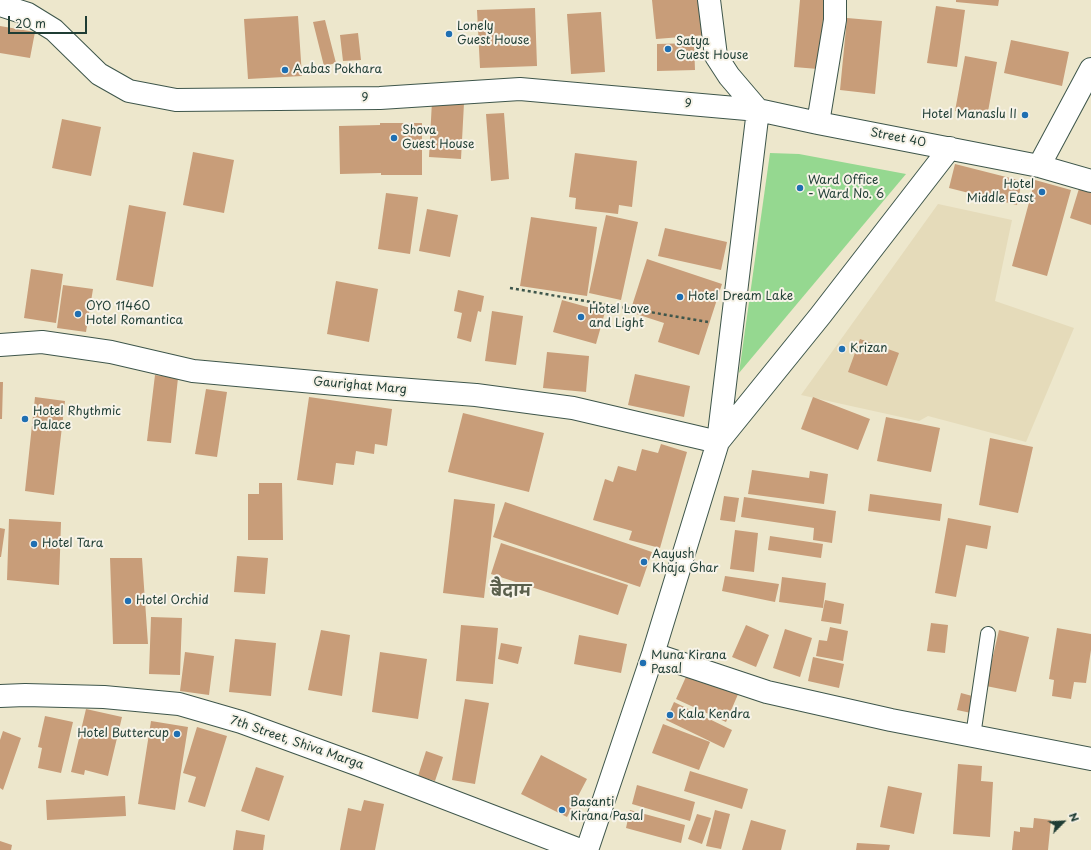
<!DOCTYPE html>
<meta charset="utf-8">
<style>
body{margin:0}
#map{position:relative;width:1091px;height:850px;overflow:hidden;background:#ede7cc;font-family:"Playpen Sans",sans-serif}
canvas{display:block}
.north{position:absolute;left:1043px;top:802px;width:40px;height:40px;-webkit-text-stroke:3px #f7f3e8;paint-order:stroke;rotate:66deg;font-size:11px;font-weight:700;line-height:16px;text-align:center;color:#1f3d34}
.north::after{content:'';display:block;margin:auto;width:14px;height:18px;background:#1f3d34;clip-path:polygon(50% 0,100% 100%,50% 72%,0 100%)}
.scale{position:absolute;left:8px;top:16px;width:79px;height:18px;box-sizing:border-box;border:2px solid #1f3d34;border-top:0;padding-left:5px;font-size:12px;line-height:14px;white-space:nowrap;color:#1f3d34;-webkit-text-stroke:3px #f7f3e8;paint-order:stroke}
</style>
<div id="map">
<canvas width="1091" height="850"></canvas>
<div class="north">N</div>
<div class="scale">20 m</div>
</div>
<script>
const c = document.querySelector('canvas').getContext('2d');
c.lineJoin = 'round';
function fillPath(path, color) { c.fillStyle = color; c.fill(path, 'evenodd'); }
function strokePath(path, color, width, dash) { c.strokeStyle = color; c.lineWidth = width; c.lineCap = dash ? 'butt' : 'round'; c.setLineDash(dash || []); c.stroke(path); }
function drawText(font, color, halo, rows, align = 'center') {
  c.font = font + ' "Playpen Sans","Playpen Sans Deva",sans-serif'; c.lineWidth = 4; c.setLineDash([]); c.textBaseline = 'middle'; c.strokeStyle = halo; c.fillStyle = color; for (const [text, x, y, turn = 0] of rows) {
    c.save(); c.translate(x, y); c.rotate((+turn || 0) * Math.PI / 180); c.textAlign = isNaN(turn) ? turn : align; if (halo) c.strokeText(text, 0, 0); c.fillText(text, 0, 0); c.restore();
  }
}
const built = new Path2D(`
 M 938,204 L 1012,220 L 995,301 L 1074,328 L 1026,442 L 928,416 L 919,421 L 801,395 Z`);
const green = new Path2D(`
 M 770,153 L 799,154 L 906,174 L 739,373 Z`);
const building = new Path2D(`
 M 652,0 L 703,0 L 706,35 L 656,39 Z
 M 800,0 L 825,0 L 818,69 L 794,67 Z
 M 956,0 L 999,0 L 998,6 L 956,2 Z
 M 936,6 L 965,10 L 957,67 L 927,63 Z
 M 535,8 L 537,66 L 480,68 L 477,10 Z
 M 601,12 L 605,72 L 571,74 L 567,14 Z
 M 298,16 L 302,76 L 248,79 L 244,19 Z
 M 847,18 L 882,21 L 875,94 L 840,90 Z
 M 325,20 L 336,63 L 324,66 L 313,22 Z
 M 0,26 L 35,32 L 30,58 L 0,53 Z
 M 358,33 L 361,60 L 343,61 L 340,35 Z
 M 1011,40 L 1069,52 L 1062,86 L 1004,73 Z
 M 694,43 L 695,70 L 657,71 L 657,44 Z
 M 965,56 L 997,62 L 987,117 L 955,111 Z
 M 432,101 L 464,103 L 461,159 L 429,157 Z
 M 504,113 L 509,179 L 491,181 L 486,114 Z
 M 62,119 L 101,127 L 91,176 L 52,168 Z
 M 380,123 L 422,123 L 422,175 L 381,175 L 381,173 L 340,174 L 339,126 L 380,125 Z
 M 193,152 L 234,160 L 224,213 L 183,205 Z
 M 575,153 L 637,161 L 632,207 L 619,205 L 618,214 L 575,209 L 576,198 L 569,197 Z
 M 955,164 L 1022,181 L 1017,205 L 949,188 Z
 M 1035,180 L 1071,190 L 1047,276 L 1012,266 Z
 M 1081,182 L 1091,185 L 1091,225 L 1070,218 Z
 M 386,193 L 418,197 L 410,254 L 378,249 Z
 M 129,205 L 166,212 L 153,287 L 116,280 Z
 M 427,209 L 458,215 L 450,257 L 419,251 Z
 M 606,215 L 638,222 L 621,300 L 589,293 Z
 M 531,217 L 597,227 L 587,296 L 520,286 Z
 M 665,228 L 727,242 L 721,270 L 658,256 Z
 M 647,259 L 722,284 L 699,355 L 658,342 L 664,323 L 630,312 Z
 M 31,269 L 63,274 L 56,323 L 24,318 Z
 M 336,281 L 378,289 L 369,342 L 327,334 Z
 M 63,285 L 93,289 L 86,332 L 57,328 Z
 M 458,290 L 484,296 L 481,312 L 478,311 L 471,342 L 457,338 L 462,313 L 454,311 Z
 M 562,300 L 605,312 L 596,344 L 553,332 Z
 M 492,311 L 523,316 L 516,365 L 485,361 Z
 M 860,339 L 899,353 L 887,386 L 848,372 Z
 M 547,352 L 589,356 L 586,392 L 543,388 Z
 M 635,374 L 690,386 L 684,417 L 628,405 Z
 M 155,375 L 178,378 L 171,443 L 147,441 Z
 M 0,382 L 3,382 L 2,419 L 0,419 Z
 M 206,389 L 227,392 L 217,457 L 195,454 Z
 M 35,397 L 65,401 L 54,495 L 25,491 Z
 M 309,397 L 392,409 L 387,446 L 375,444 L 374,454 L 356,451 L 354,465 L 336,463 L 333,485 L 297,480 Z
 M 813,397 L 870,419 L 858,450 L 801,429 Z
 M 463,413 L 544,433 L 529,492 L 448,472 Z
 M 886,417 L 940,428 L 931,472 L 877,461 Z
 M 990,438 L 1033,447 L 1018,513 L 979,505 Z
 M 661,444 L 687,452 L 660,548 L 629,540 L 632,531 L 593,520 L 605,479 L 613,482 L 618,466 L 636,471 L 642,449 L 658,453 Z
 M 752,470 L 809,478 L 810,471 L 828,474 L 824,504 L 748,494 Z
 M 259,483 L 282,483 L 283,540 L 248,540 L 248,494 L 259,494 Z
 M 870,494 L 942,504 L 940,521 L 868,511 Z
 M 724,496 L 739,498 L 735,522 L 720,520 Z
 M 744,497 L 836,511 L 832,543 L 813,540 L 814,528 L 741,517 Z
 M 454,499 L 495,504 L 484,598 L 443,593 Z
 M 505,502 L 652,552 L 640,587 L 493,537 Z
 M 948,518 L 991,526 L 987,549 L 966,545 L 956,597 L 935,593 Z
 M 9,519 L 61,522 L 59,585 L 7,580 Z
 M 0,528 L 5,529 L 1,557 L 0,557 Z
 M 735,530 L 758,533 L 754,572 L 730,569 Z
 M 770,536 L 823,544 L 821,558 L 768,550 Z
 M 501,543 L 628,585 L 618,615 L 491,574 Z
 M 237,556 L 268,558 L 265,594 L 234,592 Z
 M 110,558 L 142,558 L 148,644 L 113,644 Z
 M 725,576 L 779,584 L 775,602 L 722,591 Z
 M 782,577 L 826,583 L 823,608 L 779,602 Z
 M 825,600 L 844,604 L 841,624 L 821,621 Z
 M 151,617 L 182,618 L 180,675 L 149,674 Z
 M 931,623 L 948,625 L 945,653 L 927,651 Z
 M 461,625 L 498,628 L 493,684 L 456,681 Z
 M 746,625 L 769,635 L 756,667 L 732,657 Z
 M 830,627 L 848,631 L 843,661 L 816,656 L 819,640 L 827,641 Z
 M 1057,628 L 1091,634 L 1091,650 L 1086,683 L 1074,682 L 1071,699 L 1052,696 L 1054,680 L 1049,679 Z
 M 785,629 L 812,638 L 800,677 L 773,668 Z
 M 321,630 L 350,635 L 342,696 L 308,690 Z
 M 999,630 L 1029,637 L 1016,692 L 986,686 Z
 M 579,635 L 627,644 L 621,673 L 574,664 Z
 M 235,639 L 276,643 L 271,696 L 229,692 Z
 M 501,643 L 522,647 L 518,664 L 498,659 Z
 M 185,652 L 214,656 L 209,695 L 180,691 Z
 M 380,652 L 427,659 L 418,719 L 372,712 Z
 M 813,657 L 844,664 L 839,688 L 808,681 Z
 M 689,670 L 739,692 L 726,722 L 676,699 Z
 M 961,693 L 976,697 L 971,713 L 957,710 Z
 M 465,699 L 489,703 L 475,784 L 452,780 Z
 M 674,702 L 732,730 L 724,748 L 666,720 Z
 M 86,709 L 122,717 L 108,776 L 85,770 L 84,775 L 71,772 Z
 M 45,716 L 73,722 L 61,773 L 38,768 L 42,748 L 38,747 Z
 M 151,721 L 188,727 L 175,810 L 138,804 Z
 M 663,724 L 710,742 L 699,770 L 652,753 Z
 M 197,727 L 227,736 L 205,807 L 188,802 L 196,777 L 183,773 Z
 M 3,731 L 21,738 L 3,790 L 0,788 L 0,740 Z
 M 426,751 L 443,757 L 435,781 L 418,776 Z
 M 541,755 L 587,779 L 567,817 L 521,794 Z
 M 958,764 L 982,766 L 981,781 L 993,782 L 990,837 L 953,834 Z
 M 256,767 L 284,776 L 269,821 L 241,811 Z
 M 690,771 L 748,789 L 742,809 L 684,791 Z
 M 637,785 L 695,802 L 690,821 L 632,804 Z
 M 888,786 L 922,793 L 914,834 L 880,827 Z
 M 125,796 L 126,816 L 47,820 L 46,800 Z
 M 364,800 L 384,804 L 375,850 L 340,850 L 348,808 L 361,811 Z
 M 630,810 L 685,825 L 681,843 L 626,828 Z
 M 715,810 L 730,814 L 721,849 L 706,846 Z
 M 697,814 L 711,818 L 702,844 L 688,839 Z
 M 1034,818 L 1051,820 L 1048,850 L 1012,850 L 1014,831 L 1020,832 L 1020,827 L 1033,828 Z
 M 751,820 L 786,830 L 781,850 L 742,850 Z
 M 236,830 L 265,835 L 263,850 L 233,850 Z
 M 0,841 L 12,845 L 11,850 L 0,850 Z
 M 857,843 L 890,845 L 889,850 L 856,850 Z`);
const path = new Path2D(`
 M 510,288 L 708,322`);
const lane = new Path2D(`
 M 973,736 L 988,634`);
const street = new Path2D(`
 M 0,5 L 28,14 L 54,30 L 99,74 L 129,91 L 176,100 L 380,98 L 520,89 L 758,110 L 818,123 L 1039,166 L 1091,181
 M 818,123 L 835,20 L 835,0
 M 1039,166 L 1091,69
 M 0,345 L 42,342 L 111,352 L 193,371 L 358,386 L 476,395 L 573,408 L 718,442 L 820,316 L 950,148
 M 653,654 L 767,692 L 891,720 L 1091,759
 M 0,696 L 25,695 L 104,697 L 179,704 L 241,722 L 364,767 L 580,850
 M 587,850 L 653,654 L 718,442 L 758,110 L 729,76 L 716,56 L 709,0`);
const markers = [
 [449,34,4,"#1f6fb2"],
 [668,49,4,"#1f6fb2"],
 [285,70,4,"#1f6fb2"],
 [1025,115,4,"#1f6fb2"],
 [394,138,4,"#1f6fb2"],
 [800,188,4,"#1f6fb2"],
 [1042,192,4,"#1f6fb2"],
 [680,297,4,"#1f6fb2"],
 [78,314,4,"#1f6fb2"],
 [581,317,4,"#1f6fb2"],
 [842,349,4,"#1f6fb2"],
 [25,419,4,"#1f6fb2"],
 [34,544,4,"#1f6fb2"],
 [644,562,4,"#1f6fb2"],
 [128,601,4,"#1f6fb2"],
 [643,663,4,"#1f6fb2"],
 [670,715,4,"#1f6fb2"],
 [177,734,4,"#1f6fb2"],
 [562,810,4,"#1f6fb2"]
];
const poiNames = [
 ["Lonely",457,27],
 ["Guest House",457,41],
 ["Satya",676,42],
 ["Guest House",676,56],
 ["Aabas Pokhara",293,70],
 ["Hotel Manaslu II",1017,115,"right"],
 ["Shova",402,131],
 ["Guest House",402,145],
 ["Ward Office",808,181],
 ["- Ward No. 6",808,195],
 ["Hotel",1034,185,"right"],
 ["Middle East",1034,199,"right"],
 ["Hotel Dream Lake",688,297],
 ["OYO 11460",86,307],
 ["Hotel Romantica",86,321],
 ["Hotel Love",589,310],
 ["and Light",589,324],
 ["Krizan",850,349],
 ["Hotel Rhythmic",33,412],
 ["Palace",33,426],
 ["Hotel Tara",42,544],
 ["Aayush",652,555],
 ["Khaja Ghar",652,569],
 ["Hotel Orchid",136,601],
 ["Muna Kirana",651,656],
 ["Pasal",651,670],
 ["Kala Kendra",678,715],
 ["Hotel Buttercup",169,734,"right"],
 ["Basanti",570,803],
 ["Kirana Pasal",570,817]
];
const streetNames = [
 ["9",365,98,-1],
 ["9",688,104,5],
 ["Street 40",898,138,11],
 ["Gaurighat Marg",360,386,5],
 ["7th Street, Shiva Marga",297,743,19]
];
const districtNames = [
 ["बैदाम",511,592]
];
fillPath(built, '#e5dbba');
fillPath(green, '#95d890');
fillPath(building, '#c89d79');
strokePath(lane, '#3e564b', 16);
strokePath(street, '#3e564b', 24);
strokePath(path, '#3e564b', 2.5, [3, 3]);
strokePath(lane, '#fff', 14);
strokePath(street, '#fff', 22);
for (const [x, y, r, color] of markers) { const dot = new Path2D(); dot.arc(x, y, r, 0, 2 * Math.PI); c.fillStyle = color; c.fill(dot); strokePath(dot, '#f7f3e8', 1.5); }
drawText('12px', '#1f3d34', '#f7f3e8', poiNames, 'left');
drawText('12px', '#1f3d34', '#f7f3e8', streetNames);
drawText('bold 16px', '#5a5f4c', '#f7f3e8', districtNames);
</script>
